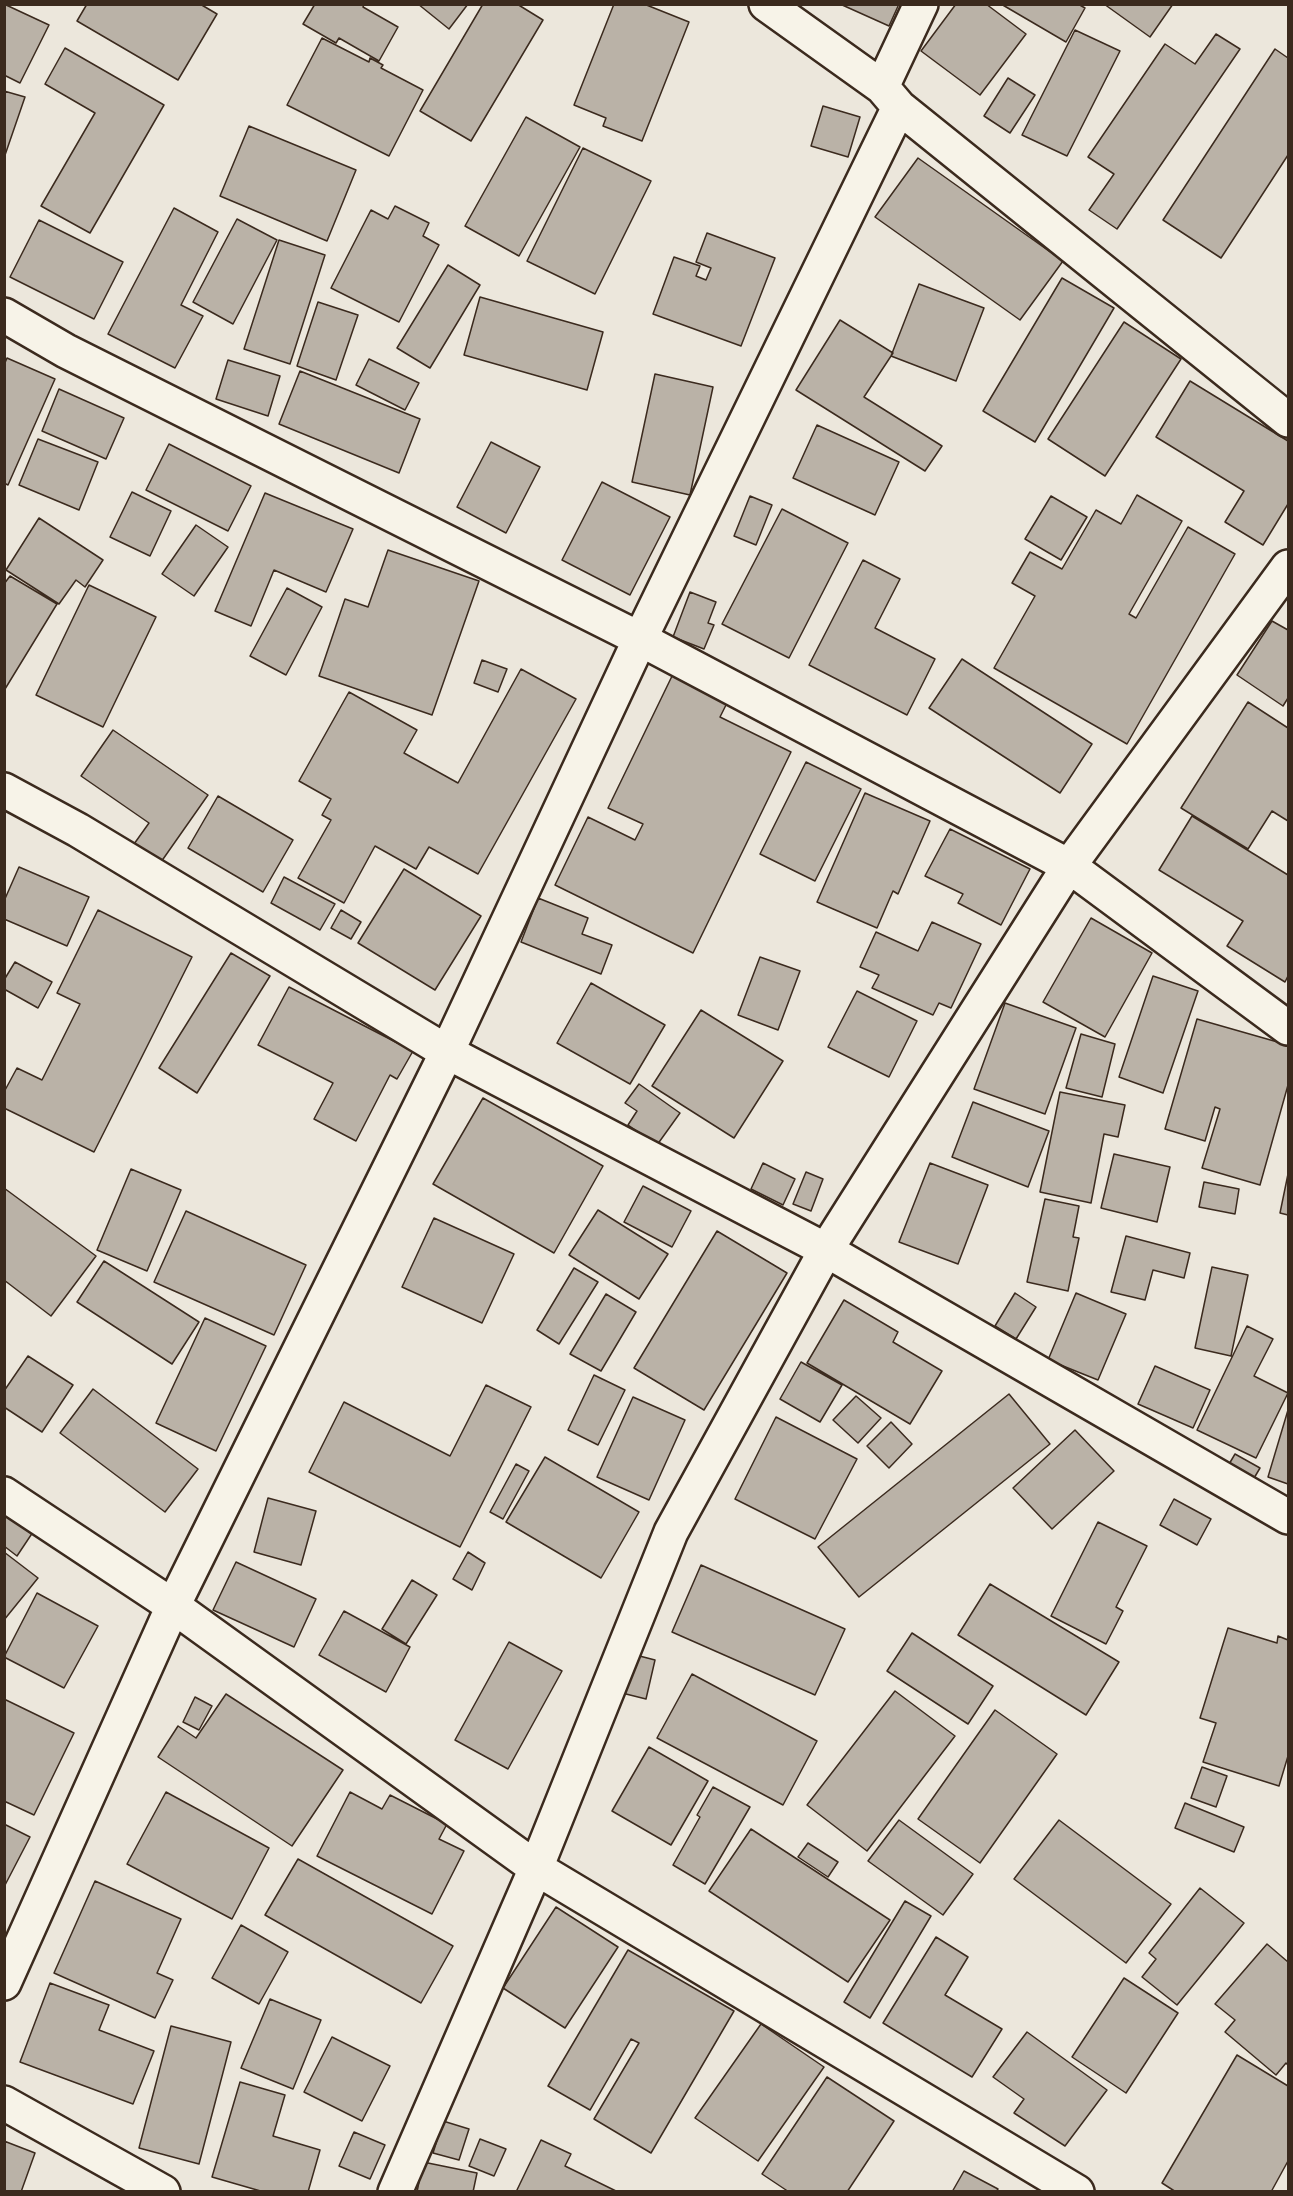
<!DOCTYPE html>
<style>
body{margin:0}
#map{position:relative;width:1293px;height:2196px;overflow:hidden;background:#ece7dc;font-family:Itim,sans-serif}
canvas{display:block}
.frame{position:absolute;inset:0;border:6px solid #3b2a1e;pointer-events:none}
</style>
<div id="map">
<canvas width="1293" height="2196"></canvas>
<div class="frame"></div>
</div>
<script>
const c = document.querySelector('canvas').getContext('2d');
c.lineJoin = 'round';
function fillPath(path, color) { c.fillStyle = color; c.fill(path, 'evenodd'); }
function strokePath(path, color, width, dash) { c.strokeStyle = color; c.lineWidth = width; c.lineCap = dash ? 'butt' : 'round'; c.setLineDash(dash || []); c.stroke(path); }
const building = new Path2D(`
 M 4,4 L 49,25 L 20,83 L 4,75 Z
 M 87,4 L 200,4 L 217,14 L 178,80 L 77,21 Z
 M 315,4 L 364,4 L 363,7 L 398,27 L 379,61 L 339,38 L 336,43 L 303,24 Z
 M 418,4 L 468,4 L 449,29 Z
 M 483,4 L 517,4 L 543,20 L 471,141 L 420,111 Z
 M 614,4 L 644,4 L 689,22 L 642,141 L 603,126 L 606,118 L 574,105 Z
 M 840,4 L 899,4 L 889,26 Z
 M 956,4 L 986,4 L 1026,34 L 980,95 L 921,51 Z
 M 1001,4 L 1078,4 L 1085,8 L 1066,42 Z
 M 1104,4 L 1173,4 L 1150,37 Z
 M 1075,30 L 1120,51 L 1067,156 L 1022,135 Z
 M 1216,34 L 1240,49 L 1117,229 L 1089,210 L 1114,174 L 1088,157 L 1165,44 L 1195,64 Z
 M 322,38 L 369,62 L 370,58 L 383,65 L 381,68 L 423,90 L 389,156 L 287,105 Z
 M 65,48 L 164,105 L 90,233 L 41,206 L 95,113 L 45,84 Z
 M 1275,49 L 1288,58 L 1288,155 L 1221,258 L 1163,220 Z
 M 1008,78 L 1035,95 L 1010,133 L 984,116 Z
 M 4,91 L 25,97 L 4,158 Z
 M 823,106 L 860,117 L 848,157 L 811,146 Z
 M 526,117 L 580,147 L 519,256 L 465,226 Z
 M 249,126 L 356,170 L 327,241 L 220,196 Z
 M 583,148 L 651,181 L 595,294 L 527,261 Z
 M 918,158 L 1063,261 L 1020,320 L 875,217 Z
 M 395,206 L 429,223 L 423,236 L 439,245 L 399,322 L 331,288 L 371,210 L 388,219 Z
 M 174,208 L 218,232 L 181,305 L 203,316 L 175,368 L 108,334 Z
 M 237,219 L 277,240 L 233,324 L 193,302 Z
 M 39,220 L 123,262 L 94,319 L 10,277 Z
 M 707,233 L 775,258 L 741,346 L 653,314 L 674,257 L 700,266 L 696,276 L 706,280 L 711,268 L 696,262 Z
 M 279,240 L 325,255 L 290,364 L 244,349 Z
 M 448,265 L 480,285 L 430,368 L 397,348 Z
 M 1062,278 L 1114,308 L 1035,442 L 983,411 Z
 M 919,284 L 984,308 L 956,381 L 891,356 Z
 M 480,297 L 603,332 L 587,390 L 464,355 Z
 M 318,302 L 358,315 L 336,380 L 297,366 Z
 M 840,320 L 893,353 L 864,397 L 942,446 L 925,471 L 796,390 Z
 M 1124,322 L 1181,359 L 1105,476 L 1048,439 Z
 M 7,358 L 55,379 L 8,485 L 4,483 L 4,365 Z
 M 369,359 L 419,383 L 405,410 L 356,385 Z
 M 228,360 L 280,376 L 268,416 L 216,399 Z
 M 300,371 L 420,419 L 399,473 L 279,424 Z
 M 655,374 L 713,387 L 690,495 L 632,482 Z
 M 1190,381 L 1288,441 L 1288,504 L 1263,545 L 1225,522 L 1244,491 L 1156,437 Z
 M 59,389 L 124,418 L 106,459 L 42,431 Z
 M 817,425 L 899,462 L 875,515 L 793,478 Z
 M 38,439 L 98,462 L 79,510 L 19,485 Z
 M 491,442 L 540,467 L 506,533 L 457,507 Z
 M 169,444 L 251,486 L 228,531 L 146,490 Z
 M 602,482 L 670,517 L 630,595 L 562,560 Z
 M 132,492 L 171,511 L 150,556 L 110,537 Z
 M 265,493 L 353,529 L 326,592 L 274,570 L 251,626 L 215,611 Z
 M 1137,495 L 1182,521 L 1129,614 L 1136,618 L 1188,527 L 1235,554 L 1127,744 L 994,668 L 1035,596 L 1012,583 L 1030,552 L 1062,569 L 1096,510 L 1121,524 Z
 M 750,496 L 772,505 L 756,545 L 734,536 Z
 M 1051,496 L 1087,517 L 1061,560 L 1025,539 Z
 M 782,509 L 848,543 L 789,658 L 722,624 Z
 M 39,518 L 103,560 L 85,587 L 76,580 L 59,604 L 6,570 Z
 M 196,525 L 228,547 L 194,596 L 162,574 Z
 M 388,550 L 479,581 L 432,715 L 319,676 L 345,599 L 368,607 Z
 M 863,560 L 900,579 L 875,628 L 935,659 L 907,715 L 809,665 Z
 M 10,576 L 57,604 L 5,689 L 4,584 Z
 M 89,585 L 156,617 L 103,727 L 36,695 Z
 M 287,588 L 322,607 L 286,675 L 250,656 Z
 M 690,592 L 716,602 L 708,623 L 714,625 L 704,649 L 673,637 Z
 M 1272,621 L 1288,630 L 1288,698 L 1283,706 L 1237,675 Z
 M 962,659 L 1092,744 L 1060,793 L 929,708 Z
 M 482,660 L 507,669 L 498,692 L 474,683 Z
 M 521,669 L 576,699 L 478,874 L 429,847 L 416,869 L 375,846 L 344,903 L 298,878 L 331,820 L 322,815 L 331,799 L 299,781 L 349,692 L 417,730 L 404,753 L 458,783 Z
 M 674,672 L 729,699 L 720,717 L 791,752 L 693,953 L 555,885 L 588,817 L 635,840 L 643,824 L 608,808 Z
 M 1248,702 L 1288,728 L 1288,821 L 1272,811 L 1248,849 L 1181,808 Z
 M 113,730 L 208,795 L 161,862 L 134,844 L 149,823 L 81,776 Z
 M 806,762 L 861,789 L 815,881 L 760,854 Z
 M 865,793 L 930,821 L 898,894 L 893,891 L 877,928 L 817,902 Z
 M 218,796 L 293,840 L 263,892 L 188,848 Z
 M 1192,816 L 1288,875 L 1288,976 L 1285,982 L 1227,946 L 1243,921 L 1159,870 Z
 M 950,829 L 1030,869 L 1001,925 L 958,903 L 963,894 L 925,876 Z
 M 19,867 L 89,897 L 67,946 L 4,919 L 4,901 Z
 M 404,869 L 481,916 L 435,990 L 358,943 Z
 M 284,877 L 335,904 L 320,930 L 271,903 Z
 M 538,898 L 588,918 L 582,934 L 612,945 L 601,974 L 521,942 Z
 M 98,910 L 192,957 L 94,1152 L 4,1108 L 4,1092 L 17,1068 L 42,1080 L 80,1004 L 57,993 Z
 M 341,910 L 361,922 L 351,939 L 331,928 Z
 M 1091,918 L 1152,953 L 1105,1037 L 1043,1002 Z
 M 932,922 L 981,944 L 951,1008 L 939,1003 L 933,1015 L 872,988 L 879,975 L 860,967 L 876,932 L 918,951 Z
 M 231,953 L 270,976 L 197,1093 L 159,1068 Z
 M 760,957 L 800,971 L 778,1030 L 738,1015 Z
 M 15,962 L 52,982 L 38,1008 L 4,989 L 4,980 Z
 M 1153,976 L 1198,991 L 1163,1093 L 1119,1077 Z
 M 591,983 L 665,1025 L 630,1084 L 557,1043 Z
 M 289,987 L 413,1051 L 397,1079 L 390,1075 L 356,1141 L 314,1119 L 333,1083 L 258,1045 Z
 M 857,991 L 917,1021 L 889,1077 L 828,1047 Z
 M 1005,1003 L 1076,1028 L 1045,1114 L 974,1089 Z
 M 701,1010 L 783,1061 L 734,1138 L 652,1086 Z
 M 1197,1019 L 1288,1045 L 1288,1085 L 1260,1185 L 1202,1168 L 1220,1109 L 1215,1107 L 1205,1141 L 1165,1129 Z
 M 1081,1034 L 1115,1044 L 1102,1097 L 1066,1088 Z
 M 639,1084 L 680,1113 L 657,1145 L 628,1125 L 637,1111 L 625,1103 Z
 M 1060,1092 L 1125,1105 L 1118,1137 L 1104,1134 L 1091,1203 L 1040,1192 Z
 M 483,1098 L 603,1166 L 554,1253 L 433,1184 Z
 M 973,1102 L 1049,1131 L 1028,1187 L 952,1157 Z
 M 1114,1154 L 1170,1167 L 1157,1222 L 1101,1208 Z
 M 763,1163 L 795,1179 L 783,1205 L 751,1189 Z
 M 930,1163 L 988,1185 L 958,1264 L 899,1242 Z
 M 131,1169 L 181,1190 L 147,1271 L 97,1250 Z
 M 806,1172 L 823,1179 L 811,1211 L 793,1204 Z
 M 1288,1174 L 1288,1215 L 1280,1213 Z
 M 1204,1182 L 1239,1189 L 1235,1214 L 1199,1207 Z
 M 643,1186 L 691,1211 L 672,1247 L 624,1222 Z
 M 4,1188 L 96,1256 L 51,1316 L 4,1280 Z
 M 1045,1199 L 1079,1206 L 1073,1237 L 1079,1238 L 1068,1291 L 1027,1282 Z
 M 598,1210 L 668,1254 L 639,1299 L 569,1255 Z
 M 186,1211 L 306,1265 L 274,1335 L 154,1282 Z
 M 434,1218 L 514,1254 L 482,1323 L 402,1287 Z
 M 717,1231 L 787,1273 L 704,1410 L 634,1368 Z
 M 1126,1236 L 1190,1253 L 1184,1278 L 1153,1270 L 1145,1300 L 1111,1292 Z
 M 104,1261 L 199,1322 L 172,1364 L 77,1302 Z
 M 1212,1267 L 1248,1275 L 1231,1356 L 1195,1348 Z
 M 574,1268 L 598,1282 L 559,1344 L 537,1330 Z
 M 1015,1293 L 1036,1307 L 1016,1339 L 995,1326 Z
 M 1076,1293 L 1126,1314 L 1098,1380 L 1048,1360 Z
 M 606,1294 L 636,1312 L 601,1371 L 570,1354 Z
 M 844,1300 L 898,1332 L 893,1342 L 942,1371 L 910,1424 L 807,1363 Z
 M 205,1318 L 266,1346 L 216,1451 L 156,1423 Z
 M 1247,1326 L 1273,1339 L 1254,1376 L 1288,1393 L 1256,1458 L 1197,1430 Z
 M 28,1356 L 73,1385 L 42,1432 L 4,1407 L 4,1391 Z
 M 801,1362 L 842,1385 L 820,1422 L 780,1399 Z
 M 1155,1366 L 1210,1390 L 1193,1428 L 1138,1404 Z
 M 594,1375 L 625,1390 L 598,1445 L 568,1430 Z
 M 486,1385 L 531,1407 L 460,1547 L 309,1472 L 344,1402 L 450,1456 Z
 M 93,1389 L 198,1469 L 165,1512 L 60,1433 Z
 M 1009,1394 L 1050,1444 L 859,1597 L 818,1547 Z
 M 856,1396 L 881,1418 L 858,1443 L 833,1420 Z
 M 633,1397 L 685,1420 L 649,1500 L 597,1477 Z
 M 1288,1410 L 1288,1484 L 1268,1477 Z
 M 776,1417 L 857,1459 L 815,1539 L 735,1499 Z
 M 891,1422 L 912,1444 L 889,1468 L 867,1446 Z
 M 1075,1430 L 1114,1471 L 1052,1529 L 1013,1488 Z
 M 1235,1454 L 1260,1468 L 1250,1485 L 1225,1471 Z
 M 545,1457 L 639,1512 L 601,1578 L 506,1522 Z
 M 516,1464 L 529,1471 L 503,1519 L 490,1512 Z
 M 268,1498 L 316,1511 L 301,1565 L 254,1552 Z
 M 1174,1499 L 1211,1519 L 1197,1545 L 1160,1525 Z
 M 4,1513 L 33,1532 L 17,1556 L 4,1546 Z
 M 1098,1522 L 1147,1546 L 1116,1607 L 1123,1611 L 1106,1644 L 1051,1616 Z
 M 4,1552 L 38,1578 L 4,1620 Z
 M 468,1552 L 485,1563 L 472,1590 L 453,1579 Z
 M 236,1562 L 316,1599 L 294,1647 L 213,1610 Z
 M 701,1565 L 845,1629 L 815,1695 L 672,1632 Z
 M 412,1580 L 437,1595 L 406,1644 L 382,1629 Z
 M 990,1584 L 1119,1662 L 1086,1715 L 958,1635 Z
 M 37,1593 L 98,1626 L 64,1688 L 4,1657 Z
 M 344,1611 L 410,1647 L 386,1692 L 319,1655 Z
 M 1228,1628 L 1277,1643 L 1278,1636 L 1288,1640 L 1288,1756 L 1279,1786 L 1203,1762 L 1216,1723 L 1200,1718 Z
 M 912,1633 L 993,1686 L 968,1724 L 887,1671 Z
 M 509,1642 L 562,1671 L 508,1769 L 455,1740 Z
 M 628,1653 L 655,1660 L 646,1699 L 618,1692 Z
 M 692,1674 L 817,1741 L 783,1805 L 657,1738 Z
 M 895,1691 L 955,1736 L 867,1851 L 807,1805 Z
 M 226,1694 L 343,1770 L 292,1846 L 158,1757 L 178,1726 L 196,1738 Z
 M 195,1697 L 212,1706 L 199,1730 L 183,1722 Z
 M 4,1699 L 74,1733 L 34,1815 L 4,1801 Z
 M 995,1710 L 1057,1754 L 980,1863 L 918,1819 Z
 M 649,1747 L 708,1781 L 671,1845 L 612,1811 Z
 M 1202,1767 L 1227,1776 L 1216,1807 L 1191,1798 Z
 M 713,1787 L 750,1807 L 705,1884 L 673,1865 L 700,1817 L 697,1815 Z
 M 166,1792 L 269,1848 L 232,1919 L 127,1864 Z
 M 350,1792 L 382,1809 L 390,1795 L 447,1824 L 439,1839 L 464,1851 L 432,1914 L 317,1856 Z
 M 1185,1803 L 1244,1827 L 1234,1852 L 1175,1828 Z
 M 899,1820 L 973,1874 L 943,1915 L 868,1861 Z
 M 1059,1820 L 1171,1904 L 1126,1963 L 1014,1879 Z
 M 4,1824 L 30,1837 L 4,1887 Z
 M 751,1829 L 890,1920 L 848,1982 L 709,1891 Z
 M 808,1843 L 838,1862 L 828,1877 L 798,1857 Z
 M 298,1859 L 453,1946 L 421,2003 L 265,1915 Z
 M 95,1881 L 181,1919 L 157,1973 L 173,1980 L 155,2018 L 54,1973 Z
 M 1200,1888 L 1244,1923 L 1177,2005 L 1142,1977 L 1156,1959 L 1149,1953 Z
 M 905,1901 L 931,1916 L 870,2018 L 844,2002 Z
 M 556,1907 L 618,1947 L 565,2028 L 503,1988 Z
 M 241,1925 L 288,1952 L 259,2004 L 212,1978 Z
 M 936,1937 L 968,1957 L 945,1995 L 1002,2029 L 972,2077 L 883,2023 Z
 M 1267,1944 L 1288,1962 L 1288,2065 L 1286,2063 L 1276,2075 L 1225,2032 L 1235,2020 L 1215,2004 Z
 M 628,1950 L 734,2011 L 651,2153 L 594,2119 L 639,2043 L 631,2039 L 590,2110 L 548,2086 Z
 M 1124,1978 L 1178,2013 L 1126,2093 L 1072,2057 Z
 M 50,1983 L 109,2005 L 99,2030 L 154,2051 L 133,2104 L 20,2062 Z
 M 270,1999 L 321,2020 L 293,2089 L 241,2068 Z
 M 761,2024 L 824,2067 L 758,2161 L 695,2118 Z
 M 171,2026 L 231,2042 L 199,2164 L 139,2148 Z
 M 1027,2032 L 1107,2090 L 1065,2146 L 1014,2113 L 1024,2099 L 993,2077 Z
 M 332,2037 L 390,2066 L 362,2121 L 304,2092 Z
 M 1237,2055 L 1288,2086 L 1288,2161 L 1271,2192 L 1176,2192 L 1162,2183 Z
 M 827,2077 L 894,2121 L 847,2192 L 789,2192 L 762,2174 Z
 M 240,2082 L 285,2095 L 273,2136 L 320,2150 L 308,2192 L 264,2192 L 212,2177 Z
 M 443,2121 L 469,2129 L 459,2160 L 433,2153 Z
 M 354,2132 L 385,2145 L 370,2179 L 339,2166 Z
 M 480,2139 L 506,2149 L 494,2176 L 469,2166 Z
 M 541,2140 L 571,2154 L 565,2166 L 618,2192 L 516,2192 Z
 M 4,2141 L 35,2153 L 21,2192 L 4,2192 Z
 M 423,2162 L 477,2173 L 473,2192 L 417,2192 Z
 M 964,2171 L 998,2189 L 996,2192 L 952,2192 Z`);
const minor = new Path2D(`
 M 766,4 L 882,87 L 899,107 L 1288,420
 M 882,87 L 921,4
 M 4,315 L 66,351 L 640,639 L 1069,866 L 1288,1028
 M 4,790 L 78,830 L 447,1052 L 826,1250 L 1288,1517
 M 4,1494 L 173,1606 L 536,1868 L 1077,2192
 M 4,1983 L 173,1606 L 447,1052 L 640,639 L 899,107
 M 4,2103 L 163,2192
 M 395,2192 L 536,1868 L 671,1532 L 826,1250 L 1069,866 L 1288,567`);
fillPath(building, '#bab2a7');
strokePath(building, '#3b2a1e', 1.5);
strokePath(minor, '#3b2a1e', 38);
strokePath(minor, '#f7f3e8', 33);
</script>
